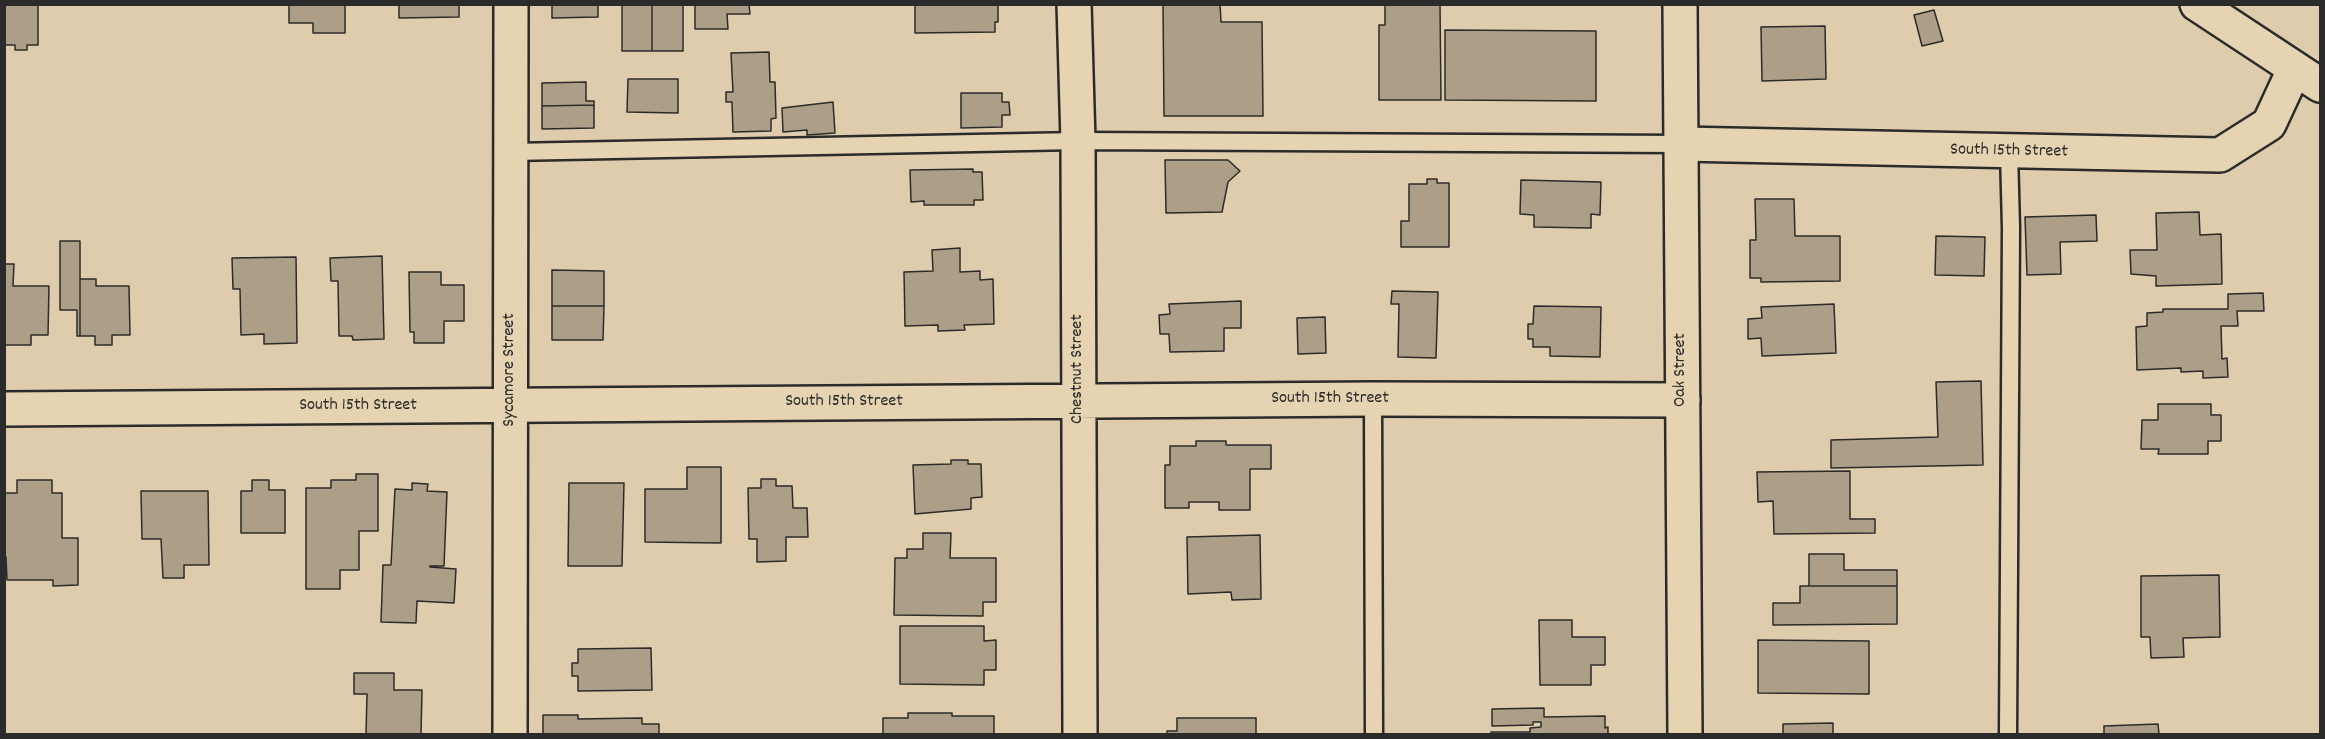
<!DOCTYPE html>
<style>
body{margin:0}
#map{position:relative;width:2325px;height:739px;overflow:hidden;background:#dfccac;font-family:Dekko,sans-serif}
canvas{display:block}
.frame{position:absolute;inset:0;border:6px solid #2b2b2b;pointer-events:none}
</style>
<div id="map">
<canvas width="2325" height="739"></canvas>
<div class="frame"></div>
</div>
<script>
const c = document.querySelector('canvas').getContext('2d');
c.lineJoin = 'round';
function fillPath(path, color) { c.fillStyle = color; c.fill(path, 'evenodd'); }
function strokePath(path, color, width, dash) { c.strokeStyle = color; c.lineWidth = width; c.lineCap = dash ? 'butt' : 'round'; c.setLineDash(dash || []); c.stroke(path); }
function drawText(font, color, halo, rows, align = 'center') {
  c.font = font + ' Dekko,sans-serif'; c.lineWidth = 4.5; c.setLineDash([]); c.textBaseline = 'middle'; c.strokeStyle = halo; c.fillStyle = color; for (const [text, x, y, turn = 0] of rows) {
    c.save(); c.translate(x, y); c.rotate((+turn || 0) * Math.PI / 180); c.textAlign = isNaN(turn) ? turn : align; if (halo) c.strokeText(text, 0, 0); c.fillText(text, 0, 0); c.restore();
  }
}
const building = new Path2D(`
 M 4,4 L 38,4 L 38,45 L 27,45 L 27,50 L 15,50 L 15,45 L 5,45 Z
 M 289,4 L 345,4 L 345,33 L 313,33 L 313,23 L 289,23 Z
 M 399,4 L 459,4 L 459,17 L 399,18 Z
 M 552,4 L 598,4 L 598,17 L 552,18 Z
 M 622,4 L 652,4 L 652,51 L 622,51 Z
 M 652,4 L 683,4 L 683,51 L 652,51 Z
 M 695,4 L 749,4 L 750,14 L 727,14 L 728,29 L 695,29 Z
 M 915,4 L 998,4 L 998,22 L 995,22 L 995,32 L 915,33 Z
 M 1163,4 L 1220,4 L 1221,22 L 1262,22 L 1263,116 L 1164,116 Z
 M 1385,4 L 1440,4 L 1441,100 L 1379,100 L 1379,25 L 1385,25 Z
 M 1934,10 L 1943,41 L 1922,46 L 1914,15 Z
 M 1825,26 L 1826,79 L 1762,81 L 1761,27 Z
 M 1445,30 L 1596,31 L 1596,101 L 1445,100 Z
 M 769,52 L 770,82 L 775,82 L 776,118 L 771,119 L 771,131 L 733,132 L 732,102 L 726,102 L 726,92 L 733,92 L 731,53 Z
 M 628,79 L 678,79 L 678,113 L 627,112 Z
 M 586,82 L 586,101 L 594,101 L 594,105 L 542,106 L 542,83 Z
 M 961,93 L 1002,93 L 1002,102 L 1009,102 L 1010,115 L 1002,115 L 1002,127 L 961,128 Z
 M 833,102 L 835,133 L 807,135 L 807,130 L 783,132 L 782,108 Z
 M 594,105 L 594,128 L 542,129 L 542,106 Z
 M 1165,160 L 1228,160 L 1240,171 L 1228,182 L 1222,212 L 1166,213 Z
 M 973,169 L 973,172 L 982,172 L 983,200 L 974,200 L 974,205 L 924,205 L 924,201 L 911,202 L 910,170 Z
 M 1427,179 L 1437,179 L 1437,183 L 1449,183 L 1449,247 L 1401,247 L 1401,221 L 1409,221 L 1409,184 L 1427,184 Z
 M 1521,180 L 1601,182 L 1600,215 L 1591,214 L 1591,228 L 1534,227 L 1534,215 L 1520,214 Z
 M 1755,199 L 1794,199 L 1795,236 L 1840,236 L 1840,281 L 1761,282 L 1761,278 L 1750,278 L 1750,240 L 1756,240 Z
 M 2199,212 L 2200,235 L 2221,234 L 2222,284 L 2156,286 L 2156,276 L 2131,274 L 2130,250 L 2157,250 L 2156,213 Z
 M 2096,215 L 2097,241 L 2060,242 L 2061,274 L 2027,275 L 2025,217 Z
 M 1936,236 L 1985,237 L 1984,276 L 1935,275 Z
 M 60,241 L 80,241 L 80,336 L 77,336 L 77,310 L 60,310 Z
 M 960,248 L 960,272 L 980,271 L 980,280 L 993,279 L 994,324 L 964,325 L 965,330 L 938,331 L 938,325 L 905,326 L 904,272 L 933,271 L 932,250 Z
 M 382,256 L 384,339 L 353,340 L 352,336 L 339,336 L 338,281 L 331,281 L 330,258 Z
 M 296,257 L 297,343 L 264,344 L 264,334 L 241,335 L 240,289 L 233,289 L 232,258 Z
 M 4,264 L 14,264 L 13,286 L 49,286 L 48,335 L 31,335 L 31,345 L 4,345 Z
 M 552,270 L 604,271 L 604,306 L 552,306 Z
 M 409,272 L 441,272 L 441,285 L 464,285 L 464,321 L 444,321 L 444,343 L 414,343 L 414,332 L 410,332 Z
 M 80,279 L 96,279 L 96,286 L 129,286 L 130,335 L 112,335 L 112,345 L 95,345 L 95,336 L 80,336 Z
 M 1392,291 L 1438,292 L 1436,358 L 1398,357 L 1399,304 L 1391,304 Z
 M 2263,293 L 2264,311 L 2237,311 L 2238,326 L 2221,326 L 2222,359 L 2227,358 L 2228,377 L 2203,378 L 2203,371 L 2181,372 L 2181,368 L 2137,370 L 2136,327 L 2147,326 L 2147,313 L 2163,312 L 2163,309 L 2228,309 L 2228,294 Z
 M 1241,301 L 1241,328 L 1224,328 L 1224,351 L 1170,352 L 1169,334 L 1160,334 L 1159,315 L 1170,314 L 1169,304 Z
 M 1834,304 L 1836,353 L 1762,356 L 1761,338 L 1748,339 L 1748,319 L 1762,318 L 1761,307 Z
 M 552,306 L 604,306 L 603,340 L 552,340 Z
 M 1534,306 L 1601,307 L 1600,357 L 1550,356 L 1550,347 L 1533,347 L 1533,339 L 1528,339 L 1528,324 L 1533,324 Z
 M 1325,317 L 1326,353 L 1298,354 L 1297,318 Z
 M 1981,381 L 1983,465 L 1831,468 L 1831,440 L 1938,437 L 1936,382 Z
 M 2158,404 L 2211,404 L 2211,415 L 2221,415 L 2221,441 L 2208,441 L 2208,454 L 2158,454 L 2159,449 L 2141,449 L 2142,420 L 2158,420 Z
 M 1196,441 L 1226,441 L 1226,445 L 1271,445 L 1271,469 L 1250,469 L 1250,510 L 1219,510 L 1219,502 L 1189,502 L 1189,508 L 1165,508 L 1165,465 L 1170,465 L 1170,446 L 1196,446 Z
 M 951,460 L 968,460 L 968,464 L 981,464 L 982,497 L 971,498 L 971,509 L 915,514 L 913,465 L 951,464 Z
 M 687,467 L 721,467 L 721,543 L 645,542 L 645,489 L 687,489 Z
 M 1850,471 L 1850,519 L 1875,519 L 1875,533 L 1774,534 L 1773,501 L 1758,502 L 1757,472 Z
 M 356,474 L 378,474 L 378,531 L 359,531 L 359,570 L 340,570 L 340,589 L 306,589 L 306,488 L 331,488 L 331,480 L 356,480 Z
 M 761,479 L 776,479 L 776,486 L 792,486 L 793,508 L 807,508 L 808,537 L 786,537 L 786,561 L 757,562 L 757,539 L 749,539 L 748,488 L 761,488 Z
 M 17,480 L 52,480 L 52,493 L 62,493 L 62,538 L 78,538 L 78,585 L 53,586 L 53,580 L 7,580 L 6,557 L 4,557 L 4,493 L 17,493 Z
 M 252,480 L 269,480 L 269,490 L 285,490 L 285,533 L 241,533 L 241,491 L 252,491 Z
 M 412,483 L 428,484 L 427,491 L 447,492 L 444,566 L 430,566 L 430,567 L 456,569 L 454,603 L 417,601 L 416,623 L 381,622 L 383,565 L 391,565 L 395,489 L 412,490 Z
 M 569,483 L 624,483 L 622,566 L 568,566 Z
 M 141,491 L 208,491 L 209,565 L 184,565 L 184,578 L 163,578 L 161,539 L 142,539 Z
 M 923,533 L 951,533 L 950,558 L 996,558 L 996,602 L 983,602 L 983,616 L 894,615 L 895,558 L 907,558 L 907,549 L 923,549 Z
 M 1260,535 L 1261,599 L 1232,600 L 1231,592 L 1188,594 L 1187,537 Z
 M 1809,554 L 1844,554 L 1844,570 L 1897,570 L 1897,586 L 1809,586 Z
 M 2219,575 L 2220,637 L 2183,638 L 2184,657 L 2151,658 L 2150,637 L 2141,637 L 2141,576 Z
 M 1800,586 L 1897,586 L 1897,624 L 1773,625 L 1773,603 L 1800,603 Z
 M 1539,620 L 1572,620 L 1572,637 L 1605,637 L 1605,665 L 1591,665 L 1591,685 L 1540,685 Z
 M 900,626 L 984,626 L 984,641 L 996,640 L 996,670 L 984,670 L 984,685 L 900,684 Z
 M 1758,640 L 1869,641 L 1869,694 L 1758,693 Z
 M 651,648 L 652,690 L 578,691 L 578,676 L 572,676 L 572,663 L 578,663 L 578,649 Z
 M 354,673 L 394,673 L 394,690 L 422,690 L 421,734 L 366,734 L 367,694 L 354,694 Z
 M 1544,708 L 1544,717 L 1605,716 L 1605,728 L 1608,727 L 1608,734 L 1491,734 L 1491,732 L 1530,732 L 1530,728 L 1541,727 L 1541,722 L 1533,722 L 1533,725 L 1492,726 L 1492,709 Z
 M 908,713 L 952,713 L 952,716 L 994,716 L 994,734 L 883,734 L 883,718 L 908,718 Z
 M 543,715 L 578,715 L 578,719 L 642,718 L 642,724 L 659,724 L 659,734 L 543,734 Z
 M 1177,718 L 1256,718 L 1256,734 L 1167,734 L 1167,731 L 1177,731 Z
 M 1833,723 L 1833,734 L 1783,734 L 1783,724 Z
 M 2158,724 L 2159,734 L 2104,734 L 2104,726 Z`);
const lane = new Path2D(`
 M 511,152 L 1078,141 L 1681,144
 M 1373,399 L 1374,734
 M 2008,734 L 2011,228 L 2009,152`);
const street = new Path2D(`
 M 1074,4 L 1078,141 L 1080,734
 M 1681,144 L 2220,155 L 2269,124 L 2294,70
 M 4,409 L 1373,399 L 1683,400
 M 510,734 L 511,4`);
const secondary = new Path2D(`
 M 1680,4 L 1685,734
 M 2197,4 L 2320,85`);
const streetNames = [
 ["South 15th Street",2009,152,1],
 ["Chestnut Street",1079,369,-90],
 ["Sycamore Street",511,370,-90],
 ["Oak Street",1682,370,-90],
 ["South 15th Street",1330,400],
 ["South 15th Street",844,403],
 ["South 15th Street",358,407]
];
fillPath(building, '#ad9f87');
strokePath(building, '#2b2b2b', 1.5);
strokePath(lane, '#2b2b2b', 21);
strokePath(street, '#2b2b2b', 38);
strokePath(secondary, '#2b2b2b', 38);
strokePath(lane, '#e6d3b1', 16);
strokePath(street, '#e6d3b1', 33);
strokePath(secondary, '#e6d3b1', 33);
drawText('18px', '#2b2b2b', '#e6d3b1', streetNames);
</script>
